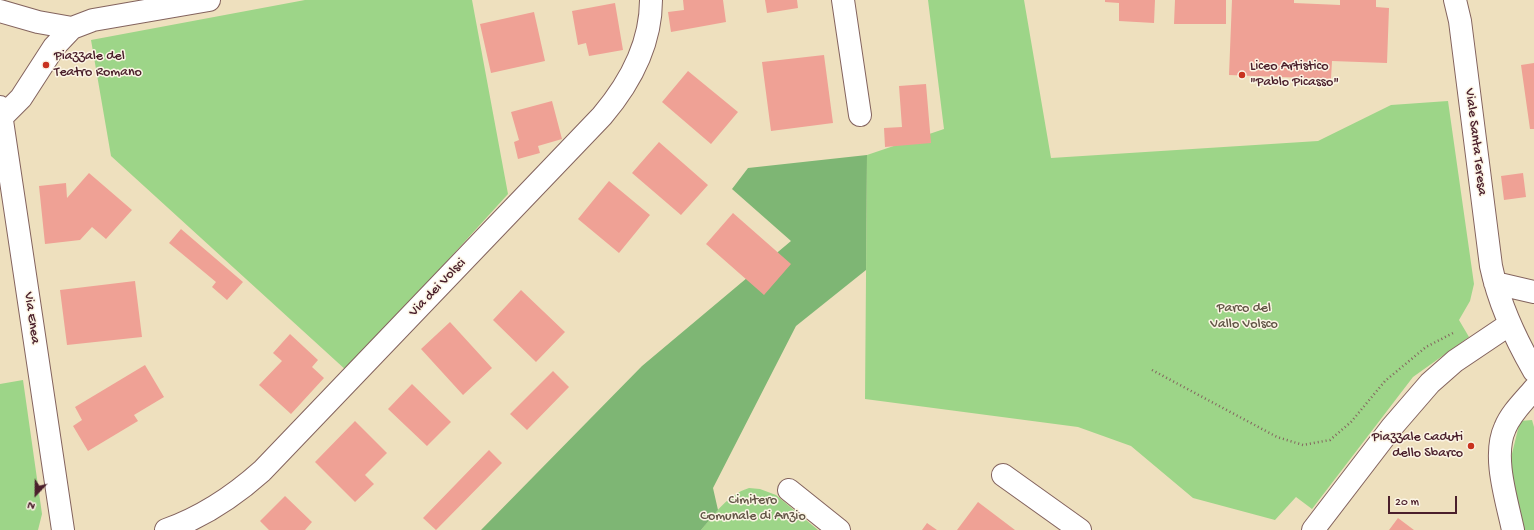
<!DOCTYPE html>
<style>
body{margin:0}
#map{position:relative;width:1534px;height:530px;overflow:hidden;background:#eee0be;font-family:"Gochi Hand",sans-serif}
canvas{display:block}
.north{position:absolute;left:16px;top:474px;width:40px;height:40px;-webkit-text-stroke:3px #fcf5e5;paint-order:stroke;rotate:202deg;font-size:11px;font-weight:700;line-height:16px;text-align:center;color:#4a1f2b}
.north::after{content:'';display:block;margin:auto;width:14px;height:18px;background:#4a1f2b;clip-path:polygon(50% 0,100% 100%,50% 72%,0 100%)}
.scale{position:absolute;left:1388px;top:496px;width:69px;height:18px;box-sizing:border-box;border:2px solid #4a1f2b;border-top:0;padding-left:5px;font-size:12px;line-height:14px;white-space:nowrap;color:#4a1f2b;-webkit-text-stroke:3px #fcf5e5;paint-order:stroke}
</style>
<div id="map">
<canvas width="1534" height="530"></canvas>
<div class="north">N</div>
<div class="scale">20 m</div>
</div>
<script>
const c = document.querySelector('canvas').getContext('2d');
c.lineJoin = 'round';
function fillPath(path, color) { c.fillStyle = color; c.fill(path, 'evenodd'); }
function strokePath(path, color, width, dash) { c.strokeStyle = color; c.lineWidth = width; c.lineCap = dash ? 'butt' : 'round'; c.setLineDash(dash || []); c.stroke(path); }
function drawText(font, color, halo, rows, align = 'center') {
  c.font = font + ' "Gochi Hand",sans-serif'; c.lineWidth = 3; c.setLineDash([]); c.textBaseline = 'middle'; c.strokeStyle = halo; c.fillStyle = color; for (const [text, x, y, turn = 0] of rows) {
    c.save(); c.translate(x, y); c.rotate((+turn || 0) * Math.PI / 180); c.textAlign = isNaN(turn) ? turn : align; if (halo) c.strokeText(text, 0, 0); c.fillText(text, 0, 0); c.restore();
  }
}
const green = new Path2D(`
 M 305,0 L 472,0 L 508,194 L 347,371 L 111,156 L 91,40 Z
 M 928,0 L 1024,0 L 1051,158 L 1318,141 L 1391,105 L 1448,101 L 1474,284 L 1470,301 L 1459,320 L 1469,337 L 1413,377 L 1312,509 L 1296,497 L 1275,520 L 1193,498 L 1131,446 L 1078,427 L 865,399 L 867,155 L 944,129 Z
 M 23,380 L 42,514 L 38,530 L 0,530 L 0,384 Z
 M 1532,420 L 1534,427 L 1534,530 L 1523,530 L 1508,470 L 1520,421 Z
 M 749,488 L 760,489 L 776,495 L 818,530 L 701,530 C 716,513 727,495 749,488 Z`);
const forest = new Path2D(`
 M 867,155 L 866,270 L 796,326 L 713,488 L 718,510 L 701,530 L 481,530 L 642,366 L 791,241 L 732,189 L 748,168 Z`);
const building = new Path2D(`
 M 683,0 L 723,0 L 726,22 L 671,32 L 668,12 L 684,10 Z
 M 765,0 L 797,0 L 798,8 L 767,13 Z
 M 1105,0 L 1155,0 L 1154,23 L 1119,21 L 1119,3 L 1105,2 Z
 M 1175,0 L 1226,0 L 1226,24 L 1174,24 Z
 M 1232,0 L 1294,0 L 1294,3 L 1340,5 L 1340,0 L 1376,0 L 1376,7 L 1389,8 L 1387,63 L 1332,61 L 1331,79 L 1229,75 Z
 M 615,3 L 623,50 L 589,56 L 586,43 L 578,45 L 572,11 Z
 M 534,12 L 545,61 L 491,73 L 480,24 Z
 M 824,55 L 833,123 L 771,131 L 762,62 Z
 M 1534,63 L 1534,129 L 1530,129 L 1521,65 Z
 M 688,71 L 738,112 L 711,144 L 662,102 Z
 M 926,84 L 931,143 L 885,147 L 884,128 L 902,127 L 899,86 Z
 M 552,101 L 562,139 L 538,146 L 540,153 L 518,159 L 514,142 L 519,140 L 511,112 Z
 M 659,142 L 708,185 L 681,215 L 632,173 Z
 M 89,173 L 132,210 L 106,239 L 92,227 L 80,240 L 45,244 L 39,186 L 66,183 L 67,198 Z
 M 1523,173 L 1526,197 L 1504,200 L 1501,176 Z
 M 609,181 L 650,215 L 619,253 L 578,219 Z
 M 733,213 L 791,264 L 764,295 L 706,244 Z
 M 181,229 L 243,282 L 227,300 L 212,287 L 216,282 L 169,243 Z
 M 135,281 L 142,337 L 67,345 L 60,290 Z
 M 521,290 L 565,332 L 536,362 L 493,320 Z
 M 450,322 L 492,368 L 463,395 L 421,349 Z
 M 290,334 L 318,360 L 312,367 L 324,378 L 291,414 L 259,385 L 282,361 L 273,353 Z
 M 145,365 L 164,397 L 134,415 L 138,421 L 88,451 L 73,426 L 82,420 L 75,407 Z
 M 553,371 L 569,387 L 527,430 L 510,414 Z
 M 412,384 L 451,422 L 427,446 L 388,409 Z
 M 355,421 L 387,453 L 365,475 L 374,484 L 355,502 L 315,462 Z
 M 489,450 L 502,463 L 436,530 L 423,518 Z
 M 285,496 L 312,522 L 305,530 L 269,530 L 260,521 Z
 M 978,502 L 1015,530 L 957,530 Z
 M 1398,518 L 1414,530 L 1389,530 Z
 M 927,523 L 937,530 L 922,530 Z`);
const path = new Path2D(`
 M 1152,370 L 1277,437 L 1303,445 L 1330,440 L 1351,422 L 1385,381 L 1426,347 L 1453,333`);
const street = new Path2D(`
 M 843,0 L 860,115
 M 1455,0 L 1460,21 L 1491,266 C 1499,304 1515,338 1534,371
 M 0,11 L 38,22 L 72,28
 M 0,107 L 63,530
 M 0,119 L 21,98 L 54,47 L 72,28 L 93,20 L 209,0
 M 1495,283 L 1534,292
 M 1003,475 L 1080,530
 M 789,490 L 839,530
 M 166,530 C 203,517 234,496 262,471 L 602,116 C 630,83 651,45 651,0
 M 1313,530 L 1392,427 L 1430,383 L 1455,361 L 1510,324
 M 1513,530 C 1507,501 1492,456 1505,428 C 1511,413 1524,401 1534,389`);
const markers = [
 [46,65,4,"#c8321e"],
 [1242,75,4,"#c8321e"],
 [1471,446,4,"#c8321e"]
];
const poiNames = [
 ["Piazzale del",54,57],
 ["Teatro Romano",54,73],
 ["Liceo Artistico",1250,67],
 ["\"Pablo Picasso\"",1250,83],
 ["Piazzale Caduti",1463,438,"right"],
 ["dello Sbarco",1463,454,"right"]
];
const streetNames = [
 ["Viale Santa Teresa",1475,142,83],
 ["Via dei Volsci",438,288,-46],
 ["Via Enea",31,318,82]
];
const parkNames = [
 ["Parco del",1244,309],
 ["Vallo Volsco",1244,325],
 ["Cimitero",753,501],
 ["Comunale di Anzio",753,517]
];
fillPath(green, '#9dd588');
fillPath(forest, '#7eb674');
fillPath(building, '#efa195');
strokePath(street, '#83635e', 24);
strokePath(path, '#83635e', 2.5, [1, 3]);
strokePath(street, '#fff', 22);
for (const [x, y, r, color] of markers) { const dot = new Path2D(); dot.arc(x, y, r, 0, 2 * Math.PI); c.fillStyle = color; c.fill(dot); strokePath(dot, '#fcf5e5', 1.5); }
drawText('14px', '#4a1f2b', '#fcf5e5', poiNames, 'left');
drawText('14px', '#4a1f2b', '#fcf5e5', streetNames);
drawText('14px', '#635647', '#fcf5e5', parkNames);
</script>
